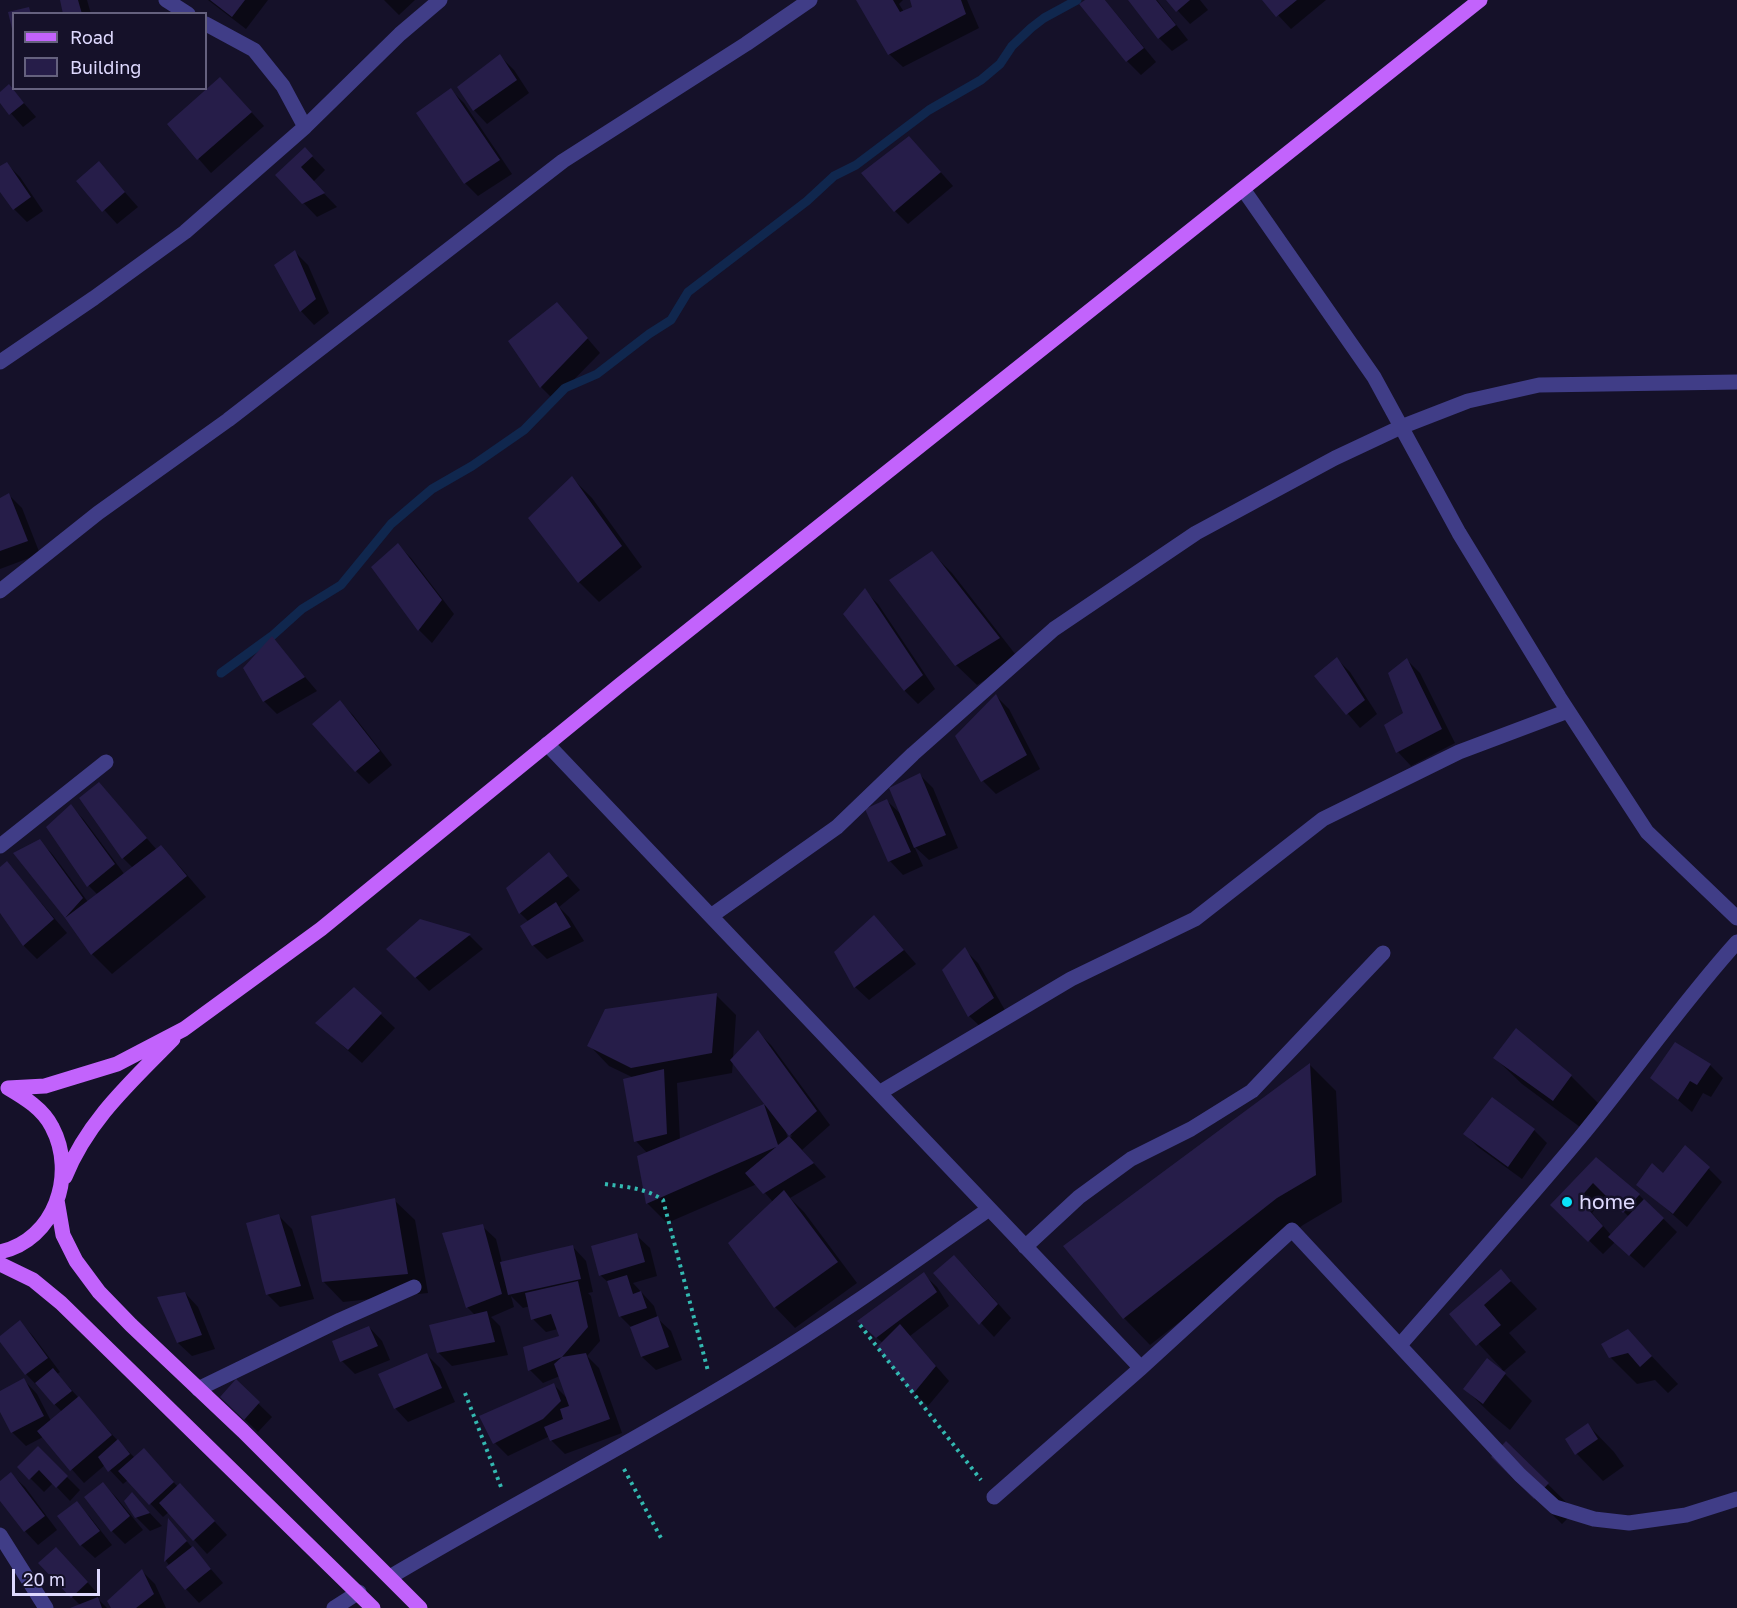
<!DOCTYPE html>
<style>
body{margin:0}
#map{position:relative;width:1737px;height:1608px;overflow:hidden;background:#151129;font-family:"Golos Text",sans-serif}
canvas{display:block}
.legend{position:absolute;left:12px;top:12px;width:195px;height:78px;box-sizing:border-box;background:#151129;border:2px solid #65617e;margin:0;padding:8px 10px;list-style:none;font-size:18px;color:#ded9fe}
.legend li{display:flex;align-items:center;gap:12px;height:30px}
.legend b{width:30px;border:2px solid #65617e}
.scale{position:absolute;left:12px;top:1569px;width:88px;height:27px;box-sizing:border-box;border:3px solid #ded9fe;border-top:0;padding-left:8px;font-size:18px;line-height:21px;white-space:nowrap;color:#ded9fe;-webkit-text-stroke:4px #151129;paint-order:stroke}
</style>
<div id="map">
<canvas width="1737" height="1608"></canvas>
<ul class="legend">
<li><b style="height:8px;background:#c263fc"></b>Road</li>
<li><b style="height:16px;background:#261d49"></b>Building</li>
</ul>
<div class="scale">20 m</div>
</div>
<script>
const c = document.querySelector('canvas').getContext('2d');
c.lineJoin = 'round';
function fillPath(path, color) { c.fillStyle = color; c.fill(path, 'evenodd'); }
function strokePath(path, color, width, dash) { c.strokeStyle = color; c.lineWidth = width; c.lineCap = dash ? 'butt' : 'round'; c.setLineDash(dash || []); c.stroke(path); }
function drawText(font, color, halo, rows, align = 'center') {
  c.font = font + ' "Golos Text",sans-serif'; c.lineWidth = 5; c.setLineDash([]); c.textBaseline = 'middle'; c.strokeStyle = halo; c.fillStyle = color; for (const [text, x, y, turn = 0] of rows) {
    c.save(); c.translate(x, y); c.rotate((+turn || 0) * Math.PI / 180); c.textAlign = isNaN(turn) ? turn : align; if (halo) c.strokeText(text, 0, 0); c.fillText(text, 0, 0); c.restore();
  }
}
const shadow = new Path2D(`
 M 61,0 L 87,0 L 91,14 L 65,14 Z
 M 208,0 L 268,0 L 246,29 Z
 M 384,0 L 415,0 L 399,15 Z
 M 858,0 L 903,0 L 899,4 L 904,12 L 914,8 L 912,0 L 967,0 L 979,28 L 903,67 L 889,54 Z
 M 1087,0 L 1105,0 L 1156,62 L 1141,75 L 1127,61 L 1082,4 Z
 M 1131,0 L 1157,0 L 1188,40 L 1172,51 L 1159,38 Z
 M 1168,0 L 1200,0 L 1208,10 L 1190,24 Z
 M 1264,0 L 1326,0 L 1291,29 Z
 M 500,56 L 514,70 L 529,93 L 487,124 L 474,110 Z
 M 9,86 L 36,117 L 23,127 L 0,101 L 0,93 Z
 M 451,90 L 464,103 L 512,174 L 478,196 L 465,183 Z
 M 233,92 L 264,126 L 211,173 L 169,125 Z
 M 305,149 L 325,170 L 313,182 L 337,207 L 317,217 L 277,175 Z
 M 922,151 L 953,186 L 908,224 L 895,211 Z
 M 99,163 L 138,207 L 117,224 L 78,181 Z
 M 7,164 L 20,177 L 43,211 L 27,222 L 14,209 L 0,189 L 0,168 Z
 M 295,252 L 308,265 L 329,313 L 314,325 L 301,311 Z
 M 570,318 L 600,353 L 554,400 L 541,387 L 510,341 Z
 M 572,478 L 592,498 L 642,567 L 599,602 L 579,582 Z
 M 9,495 L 22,508 L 40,554 L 0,569 L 0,500 Z
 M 398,545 L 411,558 L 454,614 L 432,643 L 419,630 Z
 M 932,553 L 952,573 L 1019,659 L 977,685 L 956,665 Z
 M 865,591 L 878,604 L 935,689 L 918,704 L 905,691 L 845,614 Z
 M 272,638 L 317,691 L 277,714 L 264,701 Z
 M 1337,659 L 1350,672 L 1377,714 L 1360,728 L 1316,676 Z
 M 1407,660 L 1420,673 L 1455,743 L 1411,766 L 1398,752 L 1386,725 L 1405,714 Z
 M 996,696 L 1009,709 L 1040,769 L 996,794 L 983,781 Z
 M 340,702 L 353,715 L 392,765 L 369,784 L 356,771 Z
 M 920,775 L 933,788 L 958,848 L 929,860 L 914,846 L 923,866 L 903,875 L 890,861 L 887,801 L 903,816 Z
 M 99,784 L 157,850 L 161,847 L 181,868 L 206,897 L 112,974 L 92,954 L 68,920 L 15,854 L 40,841 L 53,855 L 88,902 L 98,895 L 89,886 L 48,827 L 71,806 L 84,820 L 125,875 L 133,868 L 123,858 Z
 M 548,854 L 580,890 L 559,907 L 569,917 L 584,941 L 547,959 L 533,945 L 522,927 L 529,922 L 520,913 Z
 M 7,863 L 67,933 L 37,959 L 24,946 L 0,910 L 0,870 Z
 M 420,921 L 470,936 L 483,949 L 429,991 L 388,949 Z
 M 887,930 L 916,964 L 869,1000 L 855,987 Z
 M 965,950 L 978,963 L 1006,1012 L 983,1029 L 969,1016 Z
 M 354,989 L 395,1028 L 362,1063 L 317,1023 Z
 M 716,995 L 736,1015 L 733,1059 L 758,1032 L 771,1045 L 830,1125 L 802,1150 L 826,1177 L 790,1198 L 804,1212 L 857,1283 L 795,1328 L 775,1307 L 773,1202 L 757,1184 L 667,1223 L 647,1203 L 648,1154 L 636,1141 L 634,1078 L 609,1066 L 589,1045 ZM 733,1061 L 767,1104 L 680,1140 L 677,1083 L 732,1073 ZM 785,1129 L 792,1136 L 788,1139 Z
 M 1495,1058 L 1571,1076 L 1598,1103 L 1580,1127 L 1522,1084 Z
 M 1310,1065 L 1336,1091 L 1342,1202 L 1303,1225 L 1150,1345 L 1124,1318 Z
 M 1710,1065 L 1723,1078 L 1711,1097 L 1703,1093 L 1692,1112 L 1652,1078 Z
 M 1534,1130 L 1547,1143 L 1522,1179 L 1478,1147 L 1465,1134 Z
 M 1596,1160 L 1639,1195 L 1677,1232 L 1644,1268 L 1615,1242 L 1603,1254 L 1552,1205 ZM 1607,1195 L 1629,1217 L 1611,1235 L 1592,1213 Z
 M 1708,1168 L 1722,1182 L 1687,1227 L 1638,1184 L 1663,1176 Z
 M 394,1200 L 415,1220 L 428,1293 L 343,1302 L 323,1281 Z
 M 279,1216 L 292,1229 L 314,1299 L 280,1307 L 267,1294 Z
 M 482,1226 L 496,1239 L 502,1263 L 573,1247 L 586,1261 L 593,1292 L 588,1293 L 591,1296 L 600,1341 L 587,1356 L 599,1368 L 622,1433 L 565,1454 L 551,1440 L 550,1436 L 508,1456 L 495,1443 L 554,1385 L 569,1400 L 560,1376 L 543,1383 L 530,1370 L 561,1337 L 558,1329 L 546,1332 L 533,1319 L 530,1306 L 523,1308 L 511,1296 L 514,1307 L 491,1317 L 500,1326 L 508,1355 L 452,1366 L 438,1352 L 476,1316 L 467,1307 Z
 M 636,1235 L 650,1248 L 657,1276 L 633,1283 L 654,1306 L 658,1319 L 671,1331 L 682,1360 L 656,1370 L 642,1357 L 631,1327 L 620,1316 L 610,1284 L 600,1275 Z
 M 968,1270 L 1011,1318 L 994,1337 L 935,1273 Z
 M 1501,1271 L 1537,1309 L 1509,1333 L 1526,1352 L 1503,1372 L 1532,1401 L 1510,1430 L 1492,1415 L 1465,1389 L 1502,1369 L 1452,1315 Z
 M 923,1274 L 937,1287 L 949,1306 L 910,1336 L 949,1381 L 928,1406 L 914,1393 L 879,1347 L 883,1343 L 872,1334 Z
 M 185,1293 L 198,1307 L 215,1349 L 192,1356 L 178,1343 L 160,1299 Z
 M 20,1322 L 33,1336 L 60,1372 L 57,1374 L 118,1441 L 135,1458 L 157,1464 L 178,1487 L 193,1498 L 227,1535 L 207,1554 L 169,1512 L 163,1517 L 128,1480 L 123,1484 L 105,1465 L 84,1483 L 43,1437 L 26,1446 L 12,1432 L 0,1409 L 0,1393 L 24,1380 L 37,1394 L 51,1421 L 62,1412 L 26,1374 L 0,1339 Z
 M 369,1327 L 382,1341 L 390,1360 L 355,1374 L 342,1361 Z
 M 1628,1331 L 1678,1384 L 1668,1393 L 1655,1380 L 1637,1384 L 1610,1357 Z
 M 427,1355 L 440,1368 L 455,1402 L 408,1422 L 395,1408 Z
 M 236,1382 L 272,1417 L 258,1432 L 235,1410 Z
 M 1588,1425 L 1614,1452 L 1624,1466 L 1603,1481 L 1577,1454 L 1567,1439 Z
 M 1506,1443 L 1575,1511 L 1562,1524 L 1493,1457 Z
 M 38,1448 L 80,1490 L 70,1501 L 53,1483 L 44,1492 L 19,1467 Z
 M 11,1474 L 25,1487 L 57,1530 L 38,1545 L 25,1531 L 0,1499 L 0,1482 Z
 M 103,1484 L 116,1497 L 143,1530 L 125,1544 L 112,1531 Z
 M 76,1503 L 90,1517 L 112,1545 L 95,1558 L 81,1545 Z
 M 145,1508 L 162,1526 L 150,1531 L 136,1517 Z
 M 169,1521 L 223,1583 L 199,1603 L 186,1589 L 166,1561 Z
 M 69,1562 L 100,1596 L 98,1599 L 107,1608 L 74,1608 L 80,1605 L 72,1597 Z
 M 142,1571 L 155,1584 L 166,1608 L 113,1608 Z`);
const stream = new Path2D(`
 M 221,673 L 272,636 L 302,609 L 341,585 L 391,524 L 432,489 L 472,466 L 524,430 L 565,388 L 597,374 L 649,334 L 671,320 L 688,292 L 807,201 L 834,176 L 856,165 L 929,110 L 981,80 L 1000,64 L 1012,46 L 1031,28 L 1044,18 L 1077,0`);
const building = new Path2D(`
 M 60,0 L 78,0 L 82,14 L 63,14 Z
 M 210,0 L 245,0 L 232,17 Z
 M 856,0 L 893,0 L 900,12 L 912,7 L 910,0 L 961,0 L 966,14 L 888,55 Z
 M 1085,0 L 1105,0 L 1144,48 L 1126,62 L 1079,4 Z
 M 1128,0 L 1156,0 L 1176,25 L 1158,39 Z
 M 1166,0 L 1190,0 L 1176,12 Z
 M 1262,0 L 1297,0 L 1276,17 Z
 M 29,7 L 31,14 L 14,14 L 13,33 L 8,12 Z
 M 500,54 L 517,80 L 473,111 L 457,87 Z
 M 220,77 L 252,112 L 197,160 L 167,124 Z
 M 9,84 L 24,103 L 9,115 L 0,103 L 0,92 Z
 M 451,88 L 500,160 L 464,184 L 416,113 Z
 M 909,136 L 941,172 L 894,212 L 861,173 Z
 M 305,147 L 313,156 L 301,167 L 325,193 L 302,204 L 275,175 Z
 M 99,161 L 125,192 L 102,212 L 76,181 Z
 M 7,162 L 31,197 L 13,210 L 0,192 L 0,166 Z
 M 295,250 L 316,299 L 300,312 L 274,265 Z
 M 557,302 L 588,338 L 540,388 L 508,341 Z
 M 572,476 L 622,546 L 578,583 L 528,518 Z
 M 9,493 L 28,541 L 0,551 L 0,498 Z
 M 398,543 L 442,600 L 418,631 L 371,567 Z
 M 932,551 L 1000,638 L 955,666 L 889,580 Z
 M 865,588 L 923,675 L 904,691 L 843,614 Z
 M 272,636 L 305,677 L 263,702 L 243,668 Z
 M 1337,657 L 1365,700 L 1346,715 L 1314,676 Z
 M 1407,658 L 1442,729 L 1396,753 L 1384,725 L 1403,713 L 1388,673 Z
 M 996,694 L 1027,755 L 981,782 L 955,736 Z
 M 340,700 L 380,751 L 355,772 L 312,724 Z
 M 920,773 L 946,835 L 914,848 L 889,788 Z
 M 99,782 L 147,838 L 122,859 L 79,798 Z
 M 887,799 L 911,852 L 888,862 L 865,809 Z
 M 71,804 L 115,864 L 87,887 L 46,827 Z
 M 40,839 L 83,898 L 65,918 L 161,845 L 187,876 L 91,955 L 65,918 L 13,853 Z
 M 549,852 L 568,876 L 519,914 L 506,888 Z
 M 7,861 L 54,919 L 23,946 L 0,913 L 0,867 Z
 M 556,902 L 571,927 L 532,946 L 520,926 Z
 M 874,915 L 904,950 L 854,988 L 834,952 Z
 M 420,919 L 471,934 L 415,978 L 386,949 Z
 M 965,947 L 994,998 L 968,1017 L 942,970 Z
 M 354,987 L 382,1013 L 348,1050 L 315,1023 Z
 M 717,993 L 712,1053 L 631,1068 L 587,1046 L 605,1009 Z
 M 1516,1028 L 1572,1075 L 1553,1101 L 1493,1058 Z
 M 758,1030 L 817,1111 L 789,1136 L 730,1060 Z
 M 1675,1042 L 1711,1064 L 1697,1085 L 1690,1081 L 1678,1100 L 1650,1078 Z
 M 1310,1063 L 1316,1175 L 1277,1198 L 1123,1319 L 1063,1246 Z
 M 664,1069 L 667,1134 L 634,1142 L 623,1079 Z
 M 1492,1097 L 1535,1129 L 1508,1167 L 1463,1134 Z
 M 764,1104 L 778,1145 L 789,1136 L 814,1163 L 763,1194 L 745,1173 L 776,1147 L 646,1204 L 637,1156 Z
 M 1685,1145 L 1710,1167 L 1673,1214 L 1636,1185 L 1652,1163 L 1663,1173 Z
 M 1596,1157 L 1640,1194 L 1623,1213 L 1593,1183 L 1579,1199 L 1603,1226 L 1588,1242 L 1550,1205 Z
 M 784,1190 L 838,1262 L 774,1308 L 728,1243 Z
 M 395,1198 L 408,1274 L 322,1282 L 311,1216 Z
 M 1644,1199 L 1664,1218 L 1629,1256 L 1608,1237 Z
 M 279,1214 L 301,1286 L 266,1295 L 246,1223 Z
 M 483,1224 L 502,1294 L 466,1308 L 442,1233 Z
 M 637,1233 L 645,1262 L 599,1276 L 591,1246 Z
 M 573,1245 L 581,1279 L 508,1295 L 500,1262 Z
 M 954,1255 L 998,1304 L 979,1325 L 933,1273 Z
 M 1501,1269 L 1511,1281 L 1484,1305 L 1501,1325 L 1476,1346 L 1449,1314 Z
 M 924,1272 L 937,1292 L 876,1338 L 857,1321 Z
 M 627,1275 L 633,1294 L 641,1291 L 647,1308 L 619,1317 L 607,1281 Z
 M 578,1281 L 588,1327 L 562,1357 L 528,1371 L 523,1347 L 559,1336 L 551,1314 L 531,1320 L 525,1293 Z
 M 185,1292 L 202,1335 L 177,1343 L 157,1297 Z
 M 487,1311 L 495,1342 L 437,1353 L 429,1325 Z
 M 658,1316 L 669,1347 L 641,1357 L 630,1327 Z
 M 20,1320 L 48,1358 L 25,1375 L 0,1342 L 0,1336 Z
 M 900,1324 L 936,1366 L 913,1394 L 877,1347 Z
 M 369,1326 L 378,1346 L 340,1362 L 332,1341 Z
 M 1628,1329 L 1652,1356 L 1640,1367 L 1628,1353 L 1609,1358 L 1601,1344 Z
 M 427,1353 L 442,1388 L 394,1409 L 378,1374 Z
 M 586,1353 L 610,1419 L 550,1441 L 544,1427 L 563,1419 L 560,1409 L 569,1406 L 554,1364 L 562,1357 Z
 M 1487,1358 L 1506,1373 L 1483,1404 L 1463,1389 Z
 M 53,1368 L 72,1391 L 54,1405 L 35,1383 Z
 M 24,1378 L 44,1416 L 11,1433 L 0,1412 L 0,1391 Z
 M 236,1379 L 260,1402 L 244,1420 L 220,1397 Z
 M 554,1383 L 561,1401 L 543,1419 L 493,1444 L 479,1416 Z
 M 79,1396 L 112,1435 L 70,1471 L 37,1431 Z
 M 1588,1423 L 1598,1439 L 1575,1455 L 1565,1439 Z
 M 118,1439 L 130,1454 L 108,1472 L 98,1457 Z
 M 1506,1441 L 1549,1483 L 1534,1499 L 1491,1457 Z
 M 38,1446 L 68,1476 L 56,1488 L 39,1470 L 29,1480 L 17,1467 Z
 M 144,1448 L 174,1482 L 149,1505 L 118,1471 Z
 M 11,1472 L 45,1516 L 24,1532 L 0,1501 L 0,1481 Z
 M 103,1482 L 130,1516 L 111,1532 L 84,1497 Z
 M 180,1483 L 215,1521 L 193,1541 L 159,1503 Z
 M 132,1492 L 150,1513 L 135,1518 L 124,1501 Z
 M 77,1501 L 100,1531 L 80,1546 L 57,1516 Z
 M 168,1518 L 187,1541 L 164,1562 Z
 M 193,1546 L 211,1569 L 185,1590 L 166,1567 Z
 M 56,1547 L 88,1582 L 71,1598 L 38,1563 Z
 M 142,1569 L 154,1594 L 136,1608 L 111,1608 L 107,1601 Z
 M 98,1597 L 102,1608 L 70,1608 Z`);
const path = new Path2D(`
 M 605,1184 C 626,1187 646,1188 663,1200 L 708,1371
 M 860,1325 L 981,1480
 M 465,1393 L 501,1487
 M 624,1469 L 661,1538`);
const minor = new Path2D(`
 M 166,0 L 188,14
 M 206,24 L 254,50 L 283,86 L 305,127
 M 1243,189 L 1374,377 L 1459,533 L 1559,697 L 1647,832 L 1737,918
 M 0,362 L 94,298 L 185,232 L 305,127 L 400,34 L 440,0
 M 0,591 L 98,513 L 228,420 L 563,161 L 746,44 L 810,0
 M 547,744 L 1141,1368
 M 0,846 L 106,762
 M 711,916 L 837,827 L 913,754 L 1054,629 L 1196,533 L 1335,458 L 1401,427 L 1468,401 L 1539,385 L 1737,382
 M 879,1093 L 1071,979 L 1195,919 L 1323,819 L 1459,752 L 1568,711
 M 1025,1247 L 1079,1197 L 1131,1159 L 1191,1129 L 1252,1091 L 1383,953
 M 1400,1345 C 1461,1275 1523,1206 1583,1134 C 1635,1071 1682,1003 1737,942
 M 198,1389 L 340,1320 L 414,1287
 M 994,1497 L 1141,1368 L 1292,1230 L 1520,1475 L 1555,1507 L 1594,1519 L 1629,1523 L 1686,1515 L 1737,1499
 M 0,1535 L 46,1608
 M 390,1577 C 511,1505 636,1441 756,1367 C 836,1318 912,1263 989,1209
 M 334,1608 L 359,1592`);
const major = new Path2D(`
 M 8,1088 L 45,1086 L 117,1064 L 184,1029 L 321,929 L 621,684 L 1480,0
 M 65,1177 C 88,1120 131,1082 173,1039
 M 57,1200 L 63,1235 L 76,1261 L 99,1292 L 131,1325 L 243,1431 L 420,1608
 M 0,1252 C 55,1240 77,1174 52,1127 C 43,1109 25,1098 8,1088
 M 0,1264 L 33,1280 L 61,1303 L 373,1608`);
const markers = [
 [1567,1202,6,"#0ae2fa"]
];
const poiNames = [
 ["home",1579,1202]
];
fillPath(shadow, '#0007');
strokePath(stream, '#10274e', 9);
fillPath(building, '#261d49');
strokePath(path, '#33b9b1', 4, [3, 4.5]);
strokePath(minor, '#403d87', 15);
strokePath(major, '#c263fc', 15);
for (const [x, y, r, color] of markers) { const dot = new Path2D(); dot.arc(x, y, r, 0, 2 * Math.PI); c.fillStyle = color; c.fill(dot); strokePath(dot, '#151129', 2); }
drawText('21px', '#ded9fe', '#151129', poiNames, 'left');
</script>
